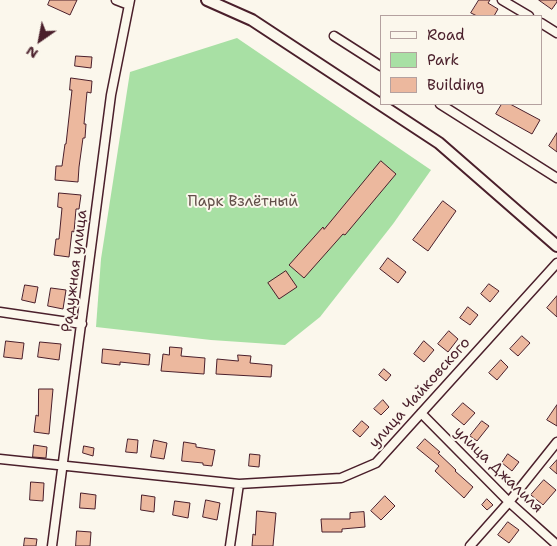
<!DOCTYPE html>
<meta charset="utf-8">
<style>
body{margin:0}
#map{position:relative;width:557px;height:546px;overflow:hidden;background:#fbf7ec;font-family:"Shantell Sans",sans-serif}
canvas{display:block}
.legend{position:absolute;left:380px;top:15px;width:162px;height:90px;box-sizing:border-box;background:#fbf7ec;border:1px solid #b4a19f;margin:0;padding:6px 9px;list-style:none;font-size:15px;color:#4a1f2b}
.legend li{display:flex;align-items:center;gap:10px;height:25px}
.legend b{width:25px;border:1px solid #b4a19f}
.north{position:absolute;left:15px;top:15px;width:50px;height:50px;-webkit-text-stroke:4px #fbf7ec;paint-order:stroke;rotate:213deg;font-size:14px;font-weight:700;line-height:20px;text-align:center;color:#4a1f2b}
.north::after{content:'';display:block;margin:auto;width:18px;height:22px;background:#4a1f2b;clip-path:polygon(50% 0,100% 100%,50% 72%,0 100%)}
</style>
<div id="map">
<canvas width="557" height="546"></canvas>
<ul class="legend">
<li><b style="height:6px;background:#fbf7ec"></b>Road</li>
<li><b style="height:14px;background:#a8e0a4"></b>Park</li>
<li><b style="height:14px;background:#ecb89e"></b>Building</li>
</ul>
<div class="north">N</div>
</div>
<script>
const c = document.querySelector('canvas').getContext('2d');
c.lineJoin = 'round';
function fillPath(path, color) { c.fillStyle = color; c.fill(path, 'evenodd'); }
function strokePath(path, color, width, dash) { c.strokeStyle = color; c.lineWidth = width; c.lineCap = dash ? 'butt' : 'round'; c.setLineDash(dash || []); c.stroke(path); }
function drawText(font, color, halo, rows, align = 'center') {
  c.font = font + ' "Shantell Sans",sans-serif'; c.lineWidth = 4; c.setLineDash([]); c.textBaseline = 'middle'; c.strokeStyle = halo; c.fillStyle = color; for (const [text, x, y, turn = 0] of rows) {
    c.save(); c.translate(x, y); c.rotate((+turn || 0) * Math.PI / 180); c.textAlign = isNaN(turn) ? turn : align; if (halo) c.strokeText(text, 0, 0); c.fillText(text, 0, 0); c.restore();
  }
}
const green = new Path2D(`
 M 237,38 L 431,170 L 393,224 L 320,317 L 285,345 L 211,340 L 96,327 L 101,259 L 130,72 Z`);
const building = new Path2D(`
 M 50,0 L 77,0 L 70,15 L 48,5 Z
 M 479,0 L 490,0 L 488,3 L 498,9 L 494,16 L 477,16 L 471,13 Z
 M 539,0 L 557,0 L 557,2 L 552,9 Z
 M 76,56 L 92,57 L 91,68 L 75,66 Z
 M 71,78 L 92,81 L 91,93 L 87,92 L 84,124 L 86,124 L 85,138 L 83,138 L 79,167 L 78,182 L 55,180 L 56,166 L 62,166 L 65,144 L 66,144 L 72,90 L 70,90 Z
 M 502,104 L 510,104 L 540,120 L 532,134 L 496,114 Z
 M 557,133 L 557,152 L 549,146 Z
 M 381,161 L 396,174 L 345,235 L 343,234 L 304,278 L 289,265 L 323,227 L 324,229 Z
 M 59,193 L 81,195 L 79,209 L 76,209 L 74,232 L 72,231 L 69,257 L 54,255 L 56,239 L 59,239 L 62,208 L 58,207 Z
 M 443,201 L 456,211 L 428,251 L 413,240 Z
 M 388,258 L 406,272 L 398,283 L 380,269 Z
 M 286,271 L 297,287 L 279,299 L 268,283 Z
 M 489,284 L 499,291 L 490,302 L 481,294 Z
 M 25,285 L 38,287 L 35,303 L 22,300 Z
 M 51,288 L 66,290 L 63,309 L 48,306 Z
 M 557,296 L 557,317 L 547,308 Z
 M 468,307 L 478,315 L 470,325 L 460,318 Z
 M 449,331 L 458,339 L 448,352 L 438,344 Z
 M 522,336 L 530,343 L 518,356 L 510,349 Z
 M 6,341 L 24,343 L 22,359 L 4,357 Z
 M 424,341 L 434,350 L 424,362 L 414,354 Z
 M 40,342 L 61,344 L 59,360 L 38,357 Z
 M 170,347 L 182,348 L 181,356 L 205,358 L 204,374 L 161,371 L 163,354 L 169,355 Z
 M 103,349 L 150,354 L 149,365 L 120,362 L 120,365 L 102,363 Z
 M 238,355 L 251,356 L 250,363 L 272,365 L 271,377 L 216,374 L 217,359 L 238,361 Z
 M 501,360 L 508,367 L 497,380 L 489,373 Z
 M 384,369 L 391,375 L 386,381 L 379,375 Z
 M 39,389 L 53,389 L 49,434 L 34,432 L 36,415 L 38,416 Z
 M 383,400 L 389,407 L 381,415 L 374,409 Z
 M 463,403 L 475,413 L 464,425 L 452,415 Z
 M 557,405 L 557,426 L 547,420 Z
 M 362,421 L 369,427 L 360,437 L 353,431 Z
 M 482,421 L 489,426 L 477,441 L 470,436 Z
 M 128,439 L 138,440 L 137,453 L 126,452 Z
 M 425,439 L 440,452 L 438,453 L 456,470 L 455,471 L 473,487 L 464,498 L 435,471 L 439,466 L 417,448 Z
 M 154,440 L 167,443 L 164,459 L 151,457 Z
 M 184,442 L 196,444 L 196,447 L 215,450 L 212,466 L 203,465 L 203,463 L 182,461 Z
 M 34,445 L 47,447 L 46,458 L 33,457 Z
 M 84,446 L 94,448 L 93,456 L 83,453 Z
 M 250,454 L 260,455 L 259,467 L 249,466 Z
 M 508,454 L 519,462 L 512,471 L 502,463 Z
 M 557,460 L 557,474 L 550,468 Z
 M 544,480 L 556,490 L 543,505 L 531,495 Z
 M 31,482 L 44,483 L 43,501 L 30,500 Z
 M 81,493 L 96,495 L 95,509 L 80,508 Z
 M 142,495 L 155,497 L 154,512 L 141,510 Z
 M 385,496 L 395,506 L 381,520 L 371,511 Z
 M 487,499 L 493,505 L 487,510 L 482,505 Z
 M 206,500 L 220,503 L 217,520 L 203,517 Z
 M 175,501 L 190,503 L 188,518 L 173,515 Z
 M 257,511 L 276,513 L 273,546 L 252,546 L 253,534 L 255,535 Z
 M 364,512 L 365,527 L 342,529 L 342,532 L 322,532 L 321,519 L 350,519 L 350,513 Z
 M 508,522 L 519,530 L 509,543 L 498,535 Z
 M 77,531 L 91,532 L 90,546 L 76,546 Z
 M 25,538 L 37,539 L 36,546 L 24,546 Z`);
const street = new Path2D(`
 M 116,0 L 129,5
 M 502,0 L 529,16
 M 541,23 L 557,33
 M 334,36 L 381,66
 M 440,104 L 557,178
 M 0,312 L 82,324
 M 421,413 L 509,502 L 557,545
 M 0,459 L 239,484 L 341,478 L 376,463 L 557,263
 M 52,546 L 111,95 L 130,0
 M 230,546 L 239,484
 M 470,546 L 509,502 L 557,442`);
const secondary = new Path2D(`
 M 207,0 L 252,20 L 439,143 L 557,246`);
const parkNames = [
 ["Парк Взлётный",243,202]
];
const streetNames = [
 ["Радужная улица",75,271,-83],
 ["улица Чайковского",420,393,-48],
 ["улица Джалиля",498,470,44]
];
fillPath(green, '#a8e0a4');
fillPath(building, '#ecb89e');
strokePath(building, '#4a1f2b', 1);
strokePath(street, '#4a1f2b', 11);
strokePath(secondary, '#4a1f2b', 14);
strokePath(street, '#fbf7ec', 8);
strokePath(secondary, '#fbf7ec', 10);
drawText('15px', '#624f49', '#fbf7ec', parkNames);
drawText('15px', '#4a1f2b', '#fbf7ec', streetNames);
</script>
